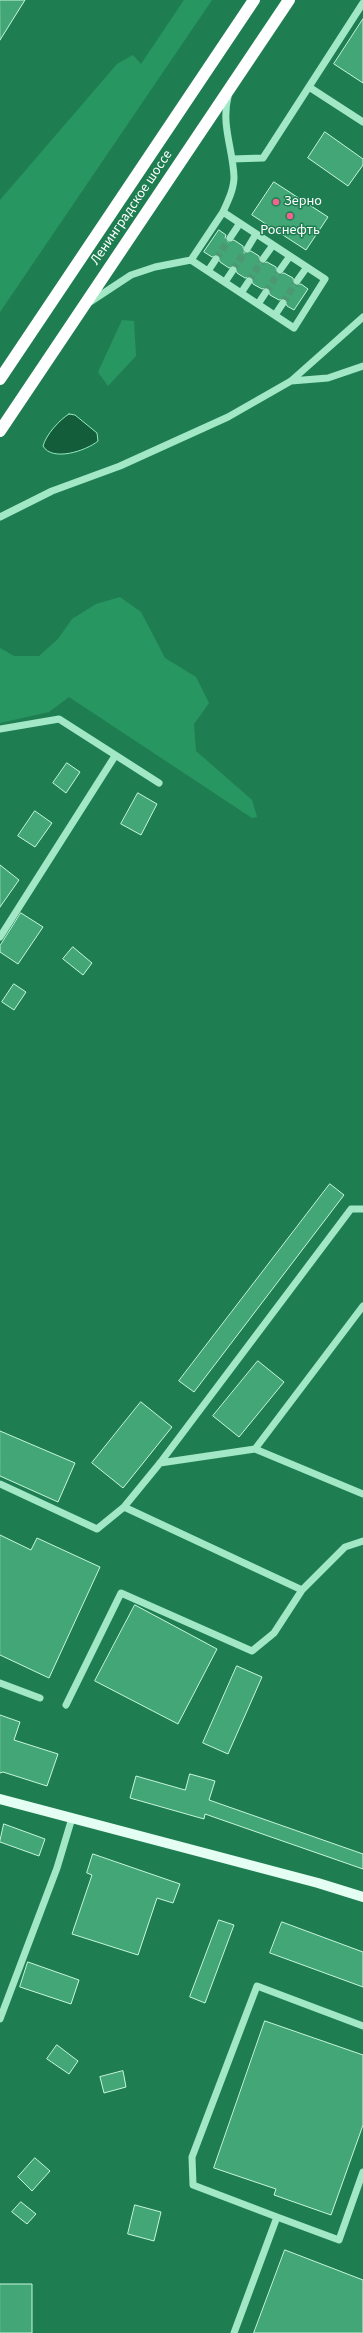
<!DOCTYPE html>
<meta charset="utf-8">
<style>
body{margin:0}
canvas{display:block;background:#1f7e51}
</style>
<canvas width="363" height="2333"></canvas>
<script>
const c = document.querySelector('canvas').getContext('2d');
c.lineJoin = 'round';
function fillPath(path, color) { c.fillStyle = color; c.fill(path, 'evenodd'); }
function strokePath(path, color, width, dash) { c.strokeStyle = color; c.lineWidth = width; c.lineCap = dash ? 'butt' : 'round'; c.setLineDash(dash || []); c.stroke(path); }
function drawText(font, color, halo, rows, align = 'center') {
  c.font = font + ' "Source Sans 3",sans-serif'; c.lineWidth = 3; c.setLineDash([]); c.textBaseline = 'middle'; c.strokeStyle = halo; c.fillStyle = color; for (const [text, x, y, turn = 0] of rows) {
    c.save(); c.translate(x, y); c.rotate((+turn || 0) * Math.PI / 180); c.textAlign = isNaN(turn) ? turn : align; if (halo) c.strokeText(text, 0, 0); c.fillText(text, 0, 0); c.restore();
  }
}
const green = new Path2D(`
 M 184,0 L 212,0 L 0,312 L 0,200 L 117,64 L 133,55 L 141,64 Z
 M 122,320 L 134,321 L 136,356 L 108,386 L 98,372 Z
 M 120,597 L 141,612 L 165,658 L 196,677 L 209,703 L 194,724 L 196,751 L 252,800 L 257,817 L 252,818 L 69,697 L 49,712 L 0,723 L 0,648 L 14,656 L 39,656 L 58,639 L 72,619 L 96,604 Z`);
const water = new Path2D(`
 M 69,414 L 75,415 L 97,433 L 98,441 C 86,451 52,462 43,446 C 46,435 59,420 69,414 Z`);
const building = new Path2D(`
 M 0,0 L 25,0 L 0,40 Z
 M 363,19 L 363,83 L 334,64 Z
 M 325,132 L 363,159 L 363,165 L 348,186 L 308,158 Z
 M 274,182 L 328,217 L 306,250 L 252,215 Z
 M 219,230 L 226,235 L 225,238 L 228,242 L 234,240 L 243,246 L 244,253 L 251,251 L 259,256 L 260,263 L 267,262 L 276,267 L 277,274 L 284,273 L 293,278 L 294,285 L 301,284 L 308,289 L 294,310 L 287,306 L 285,299 L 279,300 L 270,295 L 268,288 L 262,289 L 253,284 L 251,277 L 245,278 L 237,273 L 235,266 L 229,268 L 220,262 L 218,255 L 212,257 L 204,252 Z
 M 67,763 L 80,772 L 66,793 L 53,783 Z
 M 138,793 L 157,804 L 141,835 L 121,824 Z
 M 35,811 L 52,823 L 35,847 L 18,836 Z
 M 0,865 L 19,880 L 0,907 Z
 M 21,913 L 43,927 L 18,964 L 0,952 L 0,946 Z
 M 73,947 L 92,963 L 83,975 L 63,959 Z
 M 14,984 L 26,992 L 14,1010 L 2,1002 Z
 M 330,1184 L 344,1195 L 194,1392 L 179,1381 Z
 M 258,1361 L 284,1382 L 239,1437 L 213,1416 Z
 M 141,1402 L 172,1427 L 123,1488 L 92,1463 Z
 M 0,1431 L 75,1463 L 58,1502 L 0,1476 Z
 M 0,1535 L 31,1550 L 37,1538 L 100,1567 L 49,1678 L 0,1655 Z
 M 135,1605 L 217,1649 L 178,1724 L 95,1681 Z
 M 237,1666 L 262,1677 L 228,1754 L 203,1743 Z
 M 0,1715 L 20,1722 L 14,1740 L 58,1754 L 47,1786 L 3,1772 L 0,1773 Z
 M 190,1774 L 215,1781 L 209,1800 L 363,1854 L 363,1869 L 205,1814 L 204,1819 L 130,1798 L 136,1776 L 185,1790 Z
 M 4,1824 L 45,1839 L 39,1856 L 0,1842 Z
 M 93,1854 L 180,1884 L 173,1903 L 157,1898 L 138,1955 L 72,1934 L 92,1875 L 87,1873 Z
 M 219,1920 L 234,1925 L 205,2003 L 190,1997 Z
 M 282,1922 L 363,1952 L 363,1987 L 270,1953 Z
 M 28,1962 L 79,1980 L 71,2004 L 20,1987 Z
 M 265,2021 L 363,2055 L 363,2125 L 331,2215 L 274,2195 L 276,2189 L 214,2168 Z
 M 57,2045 L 78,2061 L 69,2074 L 47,2059 Z
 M 123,2071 L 126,2087 L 104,2093 L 100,2077 Z
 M 35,2158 L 50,2171 L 32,2191 L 18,2177 Z
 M 21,2202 L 36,2214 L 27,2224 L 12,2212 Z
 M 135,2205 L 161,2212 L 154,2241 L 128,2234 Z
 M 285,2250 L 363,2280 L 363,2333 L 254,2333 Z
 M 0,2284 L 32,2284 L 32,2333 L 0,2333 Z`);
const minorTunnel = new Path2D(`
 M 216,259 L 230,238
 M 233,270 L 247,249
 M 249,281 L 263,259
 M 266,292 L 280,270
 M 283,303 L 297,281`);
const minor = new Path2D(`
 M 309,87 L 363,122
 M 232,159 L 263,158 L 363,3
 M 230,238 L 240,223
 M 247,249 L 256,234
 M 263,259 L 273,245
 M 191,260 L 223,212
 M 280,270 L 290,256
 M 208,271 L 216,259
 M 297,281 L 307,267
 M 225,282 L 233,270
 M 241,293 L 249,281
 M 90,302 L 131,275 L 155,267 L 191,260 L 294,328 L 325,279 L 223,212 C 228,201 234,189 234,177 C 233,149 221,125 228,97
 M 258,304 L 266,292
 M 275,315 L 283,303
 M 291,381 L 328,378 L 363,366
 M 0,517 L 52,491 L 120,466 L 228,417 L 291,381 L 363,317
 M 0,729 L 59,719 L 159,783
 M 0,937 L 115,756
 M 255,1449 L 363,1306
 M 160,1463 L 255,1449 L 363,1494
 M 0,1484 L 97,1529 L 124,1507 L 160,1463 L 351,1209 L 363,1209
 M 124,1507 L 302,1590
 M 0,1683 L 40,1698
 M 66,1705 L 121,1593 L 252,1651 L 274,1633 L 302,1590 L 345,1547 L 363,1541
 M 0,2019 L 57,1868 L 72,1818
 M 277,2217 L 193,2185 L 192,2157 L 257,1986 L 363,2026
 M 234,2333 L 277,2217 L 339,2240 L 363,2172`);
const major = new Path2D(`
 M 0,1799 L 318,1883 L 363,1897`);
const highway = new Path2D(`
 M 0,379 L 254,0
 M 0,431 L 289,0`);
const markers = [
 [276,202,4,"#f66192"],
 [290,216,4,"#f66192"]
];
const poiNames = [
 ["Зерно",284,202],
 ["Роснефть",290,231,"center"]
];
const streetNames = [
 ["Ленинградское шоссе",132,208,-56]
];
fillPath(green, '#289661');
fillPath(water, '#145d3b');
strokePath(water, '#95e9bf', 1);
fillPath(building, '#43a676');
strokePath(building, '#c6f6de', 1);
strokePath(minorTunnel, '#4c9874', 7, [7, 3.5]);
strokePath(minor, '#a2e8c6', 7);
strokePath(major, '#e4fef3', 10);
strokePath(highway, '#fff', 12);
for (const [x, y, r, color] of markers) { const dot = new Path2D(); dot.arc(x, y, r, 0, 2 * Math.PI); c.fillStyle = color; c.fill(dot); strokePath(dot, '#1f7e51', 1.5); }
drawText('14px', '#fff', '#1f7e51', poiNames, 'left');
drawText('14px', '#fff', '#1f7e51', streetNames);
</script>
